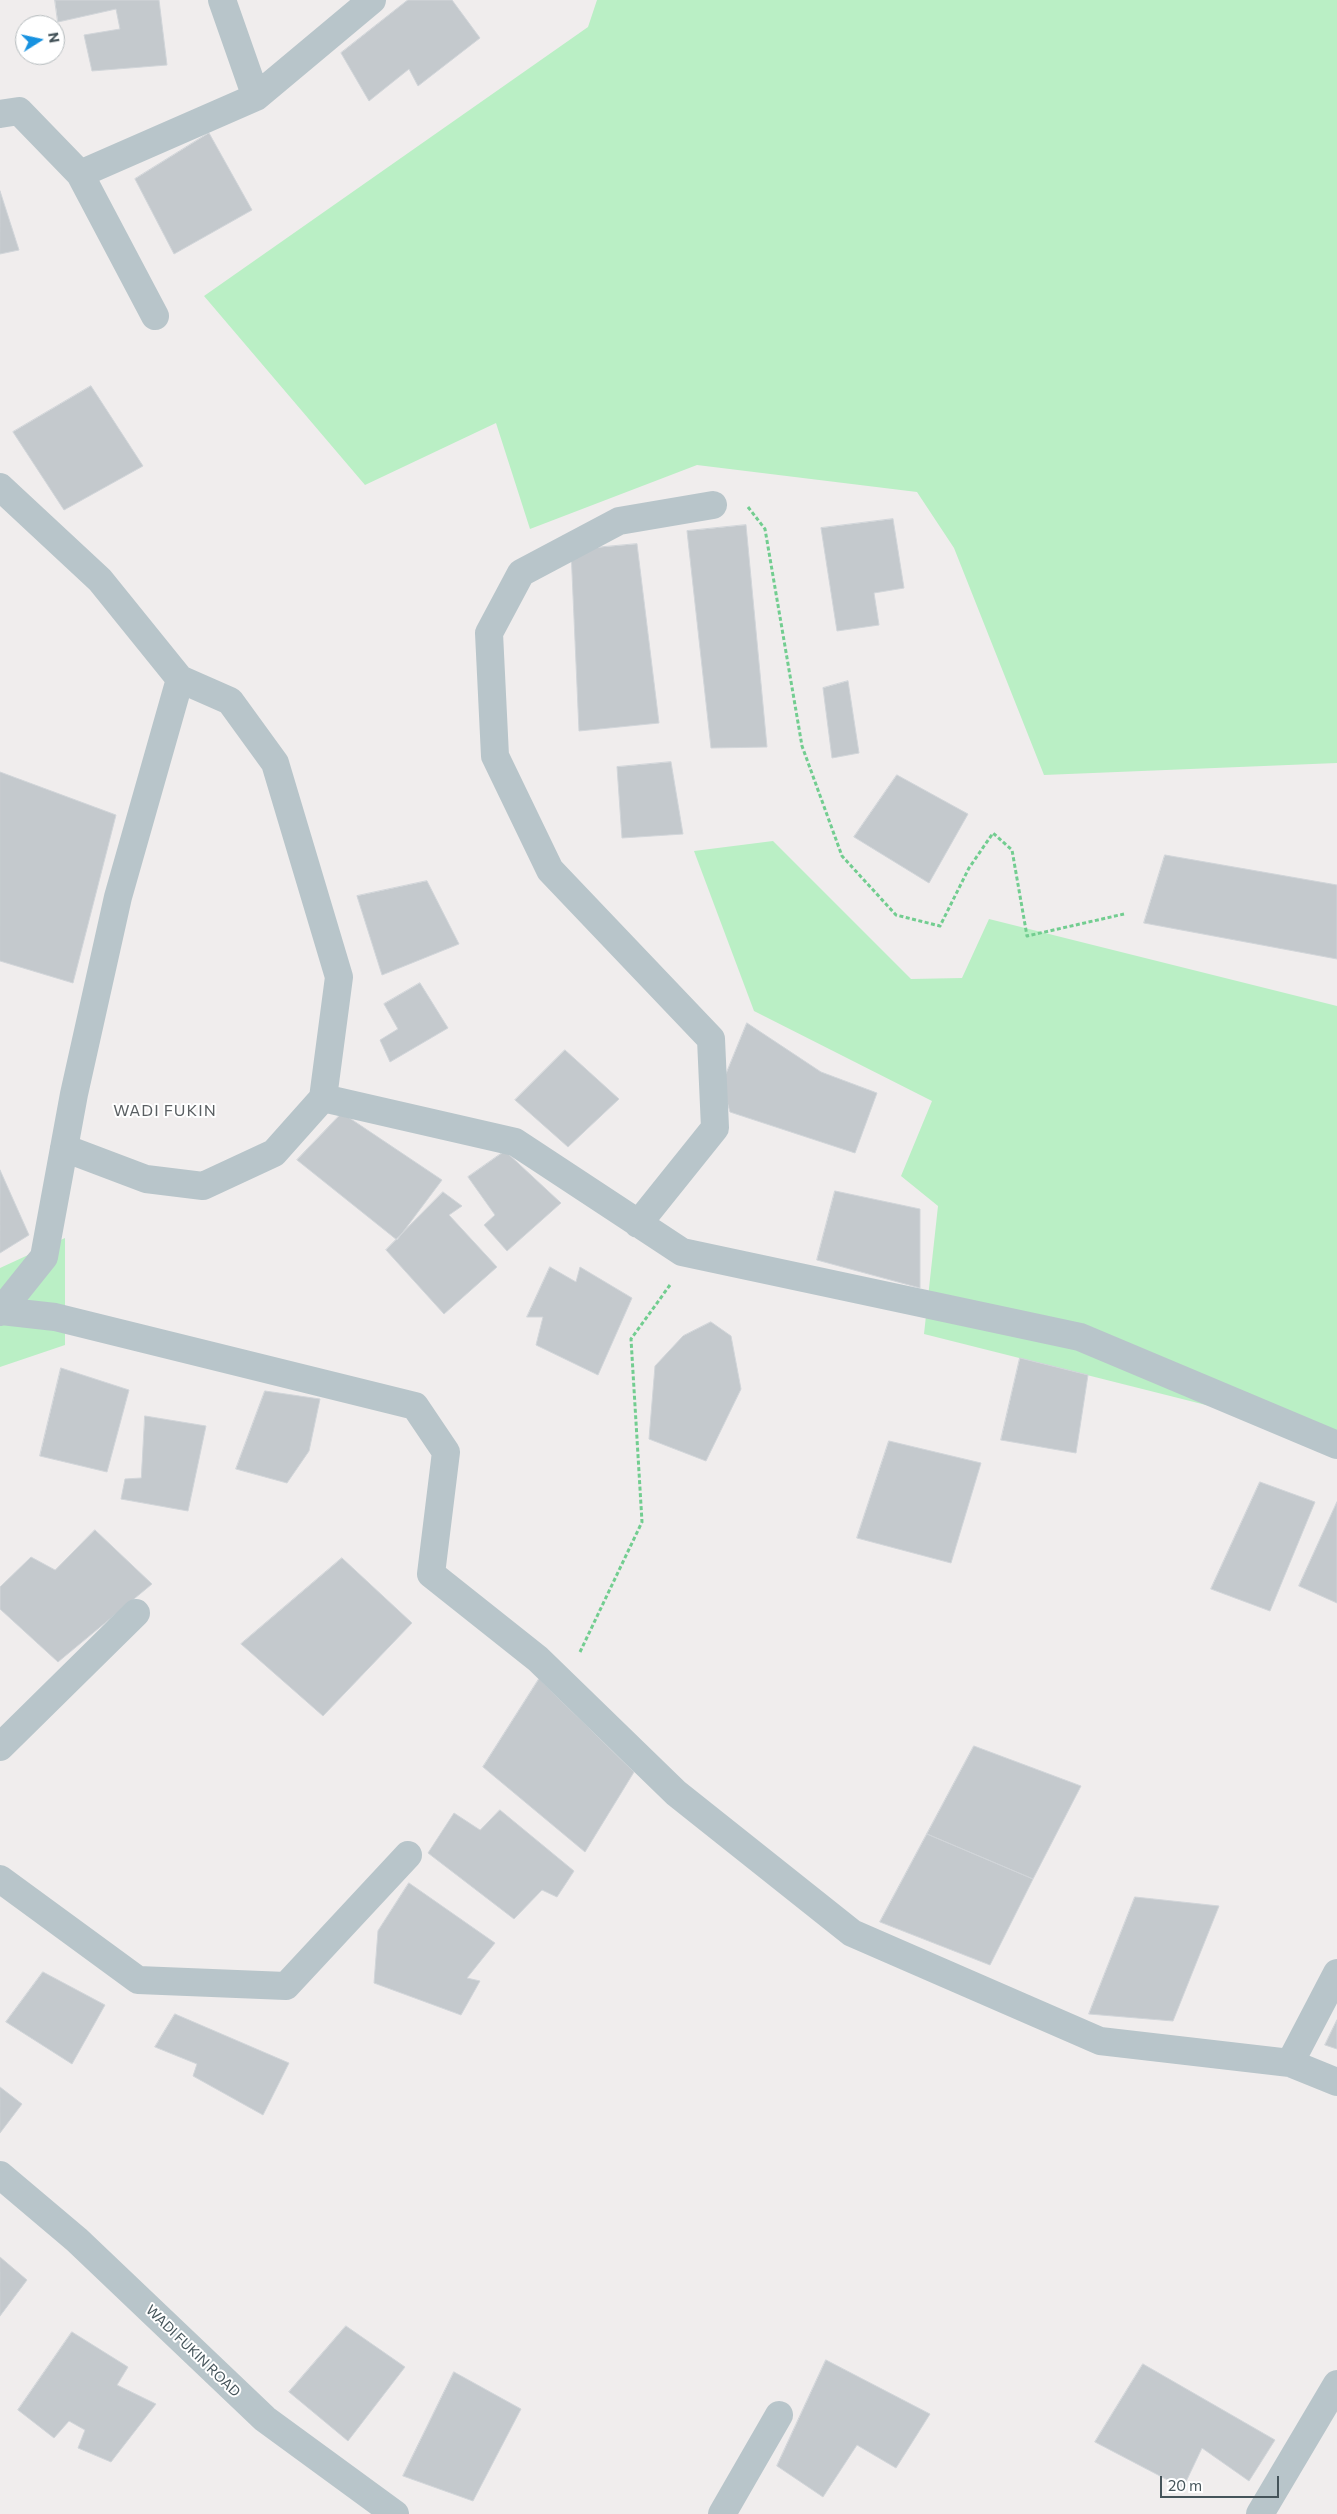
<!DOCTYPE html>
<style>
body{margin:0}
#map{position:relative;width:1337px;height:2514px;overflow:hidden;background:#f0eded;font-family:Commissioner,sans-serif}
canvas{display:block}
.north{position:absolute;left:15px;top:15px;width:50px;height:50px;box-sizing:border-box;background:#fff;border:1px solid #b5bbbd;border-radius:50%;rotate:80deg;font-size:14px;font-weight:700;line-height:20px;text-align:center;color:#45545a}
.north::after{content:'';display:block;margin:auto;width:18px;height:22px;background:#1792e0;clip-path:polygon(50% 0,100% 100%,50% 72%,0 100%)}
.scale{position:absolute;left:1160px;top:2476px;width:119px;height:22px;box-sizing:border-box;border:2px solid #45545a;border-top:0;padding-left:6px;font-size:15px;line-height:18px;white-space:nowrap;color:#45545a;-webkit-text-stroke:4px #fff;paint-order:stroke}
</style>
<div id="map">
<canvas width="1337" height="2514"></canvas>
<div class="north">N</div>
<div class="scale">20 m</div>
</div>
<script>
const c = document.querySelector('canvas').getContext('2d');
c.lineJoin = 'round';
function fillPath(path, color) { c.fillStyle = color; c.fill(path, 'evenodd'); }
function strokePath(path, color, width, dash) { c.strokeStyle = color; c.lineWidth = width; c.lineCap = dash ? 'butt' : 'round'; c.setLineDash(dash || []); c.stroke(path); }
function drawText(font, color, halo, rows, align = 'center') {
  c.font = font + ' Commissioner,sans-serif'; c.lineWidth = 4; c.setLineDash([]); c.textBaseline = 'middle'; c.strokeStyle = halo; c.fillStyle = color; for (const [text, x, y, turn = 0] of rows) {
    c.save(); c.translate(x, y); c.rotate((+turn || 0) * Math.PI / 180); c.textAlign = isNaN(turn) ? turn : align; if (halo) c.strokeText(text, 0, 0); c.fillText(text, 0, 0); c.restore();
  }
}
const green = new Path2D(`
 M 597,0 L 1337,0 L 1337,763 L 1044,775 L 954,548 L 917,492 L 697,465 L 530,529 L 496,423 L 365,485 L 204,296 L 588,27 Z
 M 773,841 L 911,979 L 962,978 L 989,919 L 1337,1006 L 1337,1438 L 924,1334 L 938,1206 L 901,1176 L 932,1101 L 754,1011 L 694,851 Z
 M 65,1238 L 65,1345 L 0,1367 L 0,1268 Z`);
const building = new Path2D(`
 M 55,0 L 159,0 L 167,65 L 92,71 L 84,35 L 120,29 L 116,9 L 58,22 Z
 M 408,0 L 452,0 L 480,38 L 418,86 L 409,69 L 369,101 L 341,53 Z
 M 209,133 L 252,210 L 174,254 L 135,179 Z
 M 0,191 L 19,250 L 0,254 Z
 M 91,386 L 143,466 L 64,510 L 13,432 Z
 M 893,519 L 904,588 L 874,593 L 879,625 L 837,631 L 821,528 Z
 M 746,525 L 767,747 L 711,748 L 687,531 Z
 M 637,544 L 659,723 L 579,731 L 571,550 Z
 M 848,681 L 859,753 L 832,758 L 823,688 Z
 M 671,762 L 683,834 L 622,838 L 617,767 Z
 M 0,772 L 116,815 L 73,983 L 0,961 Z
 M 897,775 L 968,814 L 929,883 L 854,837 Z
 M 1165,855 L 1337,885 L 1337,959 L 1144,923 Z
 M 427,881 L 459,944 L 382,975 L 357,896 Z
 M 420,983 L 448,1028 L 390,1062 L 380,1040 L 398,1029 L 384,1004 Z
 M 747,1023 L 821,1072 L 877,1093 L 855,1153 L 730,1112 L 722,1084 Z
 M 565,1050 L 619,1099 L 568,1147 L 515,1100 Z
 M 342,1113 L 442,1180 L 397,1240 L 297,1160 Z
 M 505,1151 L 561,1203 L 507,1251 L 484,1225 L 495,1215 L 468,1177 Z
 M 0,1170 L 29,1235 L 0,1253 Z
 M 835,1191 L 920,1209 L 920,1288 L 817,1260 Z
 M 443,1192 L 462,1206 L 449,1215 L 497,1267 L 444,1314 L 386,1250 Z
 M 550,1267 L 576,1282 L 580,1267 L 632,1298 L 598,1375 L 536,1345 L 543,1317 L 527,1317 Z
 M 711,1322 L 731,1336 L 741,1389 L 706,1461 L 649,1439 L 655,1366 L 683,1336 Z
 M 1020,1358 L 1088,1375 L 1076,1453 L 1001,1440 Z
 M 61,1368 L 129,1390 L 107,1472 L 40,1456 Z
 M 265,1391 L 320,1399 L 309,1451 L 287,1483 L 236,1469 Z
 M 145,1416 L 206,1426 L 188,1511 L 121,1499 L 125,1479 L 141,1478 Z
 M 889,1441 L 981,1463 L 951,1563 L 857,1538 Z
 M 1260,1482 L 1315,1502 L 1270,1611 L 1211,1589 Z
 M 1337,1502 L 1337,1603 L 1299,1586 Z
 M 95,1530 L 152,1584 L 58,1662 L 0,1609 L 0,1587 L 31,1557 L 55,1570 Z
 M 342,1558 L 412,1623 L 323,1716 L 241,1644 Z
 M 539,1679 L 634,1772 L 585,1852 L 483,1767 Z
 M 974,1746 L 1081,1786 L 1033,1879 L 927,1834 Z
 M 500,1810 L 574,1871 L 557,1897 L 542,1890 L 514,1919 L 428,1853 L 454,1813 L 480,1830 Z
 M 927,1834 L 1033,1879 L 990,1965 L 880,1922 Z
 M 409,1883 L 495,1943 L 467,1978 L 480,1981 L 461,2015 L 374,1983 L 378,1931 Z
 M 1135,1897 L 1219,1906 L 1173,2021 L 1089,2014 Z
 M 43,1972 L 105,2005 L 72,2064 L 6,2022 Z
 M 175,2014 L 289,2063 L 263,2115 L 193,2076 L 197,2064 L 155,2047 Z
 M 1337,2020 L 1337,2049 L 1325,2045 Z
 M 0,2087 L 22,2104 L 0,2133 Z
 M 0,2257 L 27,2280 L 0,2316 Z
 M 346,2326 L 405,2367 L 348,2441 L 289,2392 Z
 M 72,2332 L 128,2367 L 117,2385 L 156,2404 L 111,2462 L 78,2448 L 85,2430 L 69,2421 L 54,2438 L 18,2410 Z
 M 826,2360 L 930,2414 L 896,2468 L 857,2445 L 823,2497 L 777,2466 Z
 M 1143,2364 L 1275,2440 L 1249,2481 L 1202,2448 L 1183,2488 L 1095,2442 Z
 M 454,2372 L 521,2409 L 473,2501 L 403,2476 Z`);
const path = new Path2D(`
 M 748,507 L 765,529 L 802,746 L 842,856 L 896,915 L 940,926 L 969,868 L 993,833 L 1012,850 L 1027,936 L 1124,914
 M 580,1652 L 642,1522 L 631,1339 L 670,1285`);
const minor = new Path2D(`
 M 222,0 L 256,97
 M 0,114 L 19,111 L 80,174 L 155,316
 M 80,174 L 256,97 L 372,0
 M 0,487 L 100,580 L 180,679
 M 64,1148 L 146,1179 L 203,1186 L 274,1153 L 323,1098
 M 638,1224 L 715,1128 L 711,1039 L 550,870 L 495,756 L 489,633 L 521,573 L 619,521 L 713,505
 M 1,1311 L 55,1317 L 415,1406 L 446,1452 L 431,1574 L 538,1659 L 676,1793 L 852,1933 L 1100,2041 L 1290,2063
 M 0,1312 L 44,1257 L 74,1094 L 118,897 L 180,679 L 230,701 L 275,763 L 339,977 L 323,1098 L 515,1142 L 682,1252 L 1080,1337 L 1337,1445
 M 0,1747 L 136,1613
 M 0,1879 L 138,1980 L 286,1986 L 408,1855
 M 1337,1973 L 1290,2063 L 1337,2082
 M 722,2514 L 779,2415
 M 1260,2514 L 1337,2384`);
const tertiary = new Path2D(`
 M 0,2175 L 77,2240 L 265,2419 L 395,2514`);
const streetNames = [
 ["WADI FUKIN ROAD",193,2351,44]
];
const quarterNames = [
 ["WADI FUKIN",165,1111]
];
fillPath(green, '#baefc5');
fillPath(building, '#c4c9cd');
strokePath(building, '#d1d5d9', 1);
strokePath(path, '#72cd90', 3, [4, 2.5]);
strokePath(minor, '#b8c5ca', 28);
strokePath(tertiary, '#b8c5ca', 28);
drawText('14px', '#45545a', '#fff', streetNames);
c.letterSpacing = '1px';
drawText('16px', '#5a5f62', '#fff', quarterNames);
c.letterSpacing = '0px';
</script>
